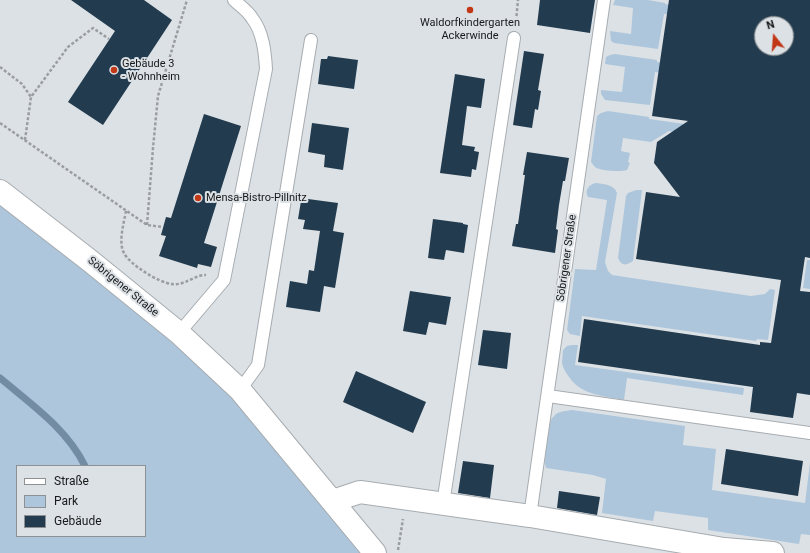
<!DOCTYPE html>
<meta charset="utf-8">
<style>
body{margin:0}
#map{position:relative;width:810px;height:553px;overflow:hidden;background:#dce1e5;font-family:Roboto,sans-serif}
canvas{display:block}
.legend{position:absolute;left:16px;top:465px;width:130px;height:72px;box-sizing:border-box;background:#dce1e5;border:1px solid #8d9194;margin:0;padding:5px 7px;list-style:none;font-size:12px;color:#17191a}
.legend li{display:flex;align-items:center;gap:8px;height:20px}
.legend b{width:20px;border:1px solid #8d9194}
.north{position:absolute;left:754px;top:16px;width:40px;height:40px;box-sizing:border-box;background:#dce1e5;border:1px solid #8d9194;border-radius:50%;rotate:343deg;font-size:11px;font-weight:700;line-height:16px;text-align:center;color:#17191a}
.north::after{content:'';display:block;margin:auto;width:14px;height:18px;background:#c23817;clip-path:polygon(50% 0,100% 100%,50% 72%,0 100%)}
</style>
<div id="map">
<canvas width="810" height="553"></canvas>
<ul class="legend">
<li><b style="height:5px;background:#fff"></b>Straße</li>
<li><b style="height:11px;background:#adc6dc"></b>Park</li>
<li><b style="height:11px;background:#223b4e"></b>Gebäude</li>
</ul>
<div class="north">N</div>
</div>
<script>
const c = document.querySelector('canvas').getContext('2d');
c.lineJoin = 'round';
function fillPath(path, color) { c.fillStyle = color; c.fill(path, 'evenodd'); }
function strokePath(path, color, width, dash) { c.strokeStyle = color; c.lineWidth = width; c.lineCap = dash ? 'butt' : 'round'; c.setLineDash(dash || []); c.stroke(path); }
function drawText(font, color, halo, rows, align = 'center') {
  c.font = font + ' Roboto,sans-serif'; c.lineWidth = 4; c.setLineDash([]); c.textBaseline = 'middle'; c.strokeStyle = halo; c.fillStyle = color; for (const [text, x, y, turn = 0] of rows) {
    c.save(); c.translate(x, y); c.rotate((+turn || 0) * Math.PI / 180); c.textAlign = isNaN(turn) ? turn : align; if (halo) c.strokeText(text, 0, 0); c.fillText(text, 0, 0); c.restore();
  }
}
const green = new Path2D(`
 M 615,0 L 648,0 L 665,3 L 665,4 L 810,25 L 762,24 L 762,28 L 664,14 L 658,49 L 614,43 L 611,41 L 610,31 L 631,34 L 633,8 L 613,5 Z
 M 615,54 L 657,60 L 657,62 L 807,82 L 805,93 L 655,72 L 650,105 L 605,100 L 601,94 L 601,90 L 622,92 L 625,67 L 605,64 L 606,57 L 610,55 Z
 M 608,111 L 649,117 L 649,119 L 799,140 L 797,149 L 669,131 L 651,142 L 623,138 L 621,151 L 630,153 L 628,162 L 630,163 L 627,170 C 621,172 600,171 595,167 C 594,166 592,163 591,162 L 597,116 L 601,113 Z
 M 595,183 C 603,184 614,184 617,193 L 605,262 L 608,271 L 612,275 L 751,296 L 765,294 L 770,289 L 775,290 L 768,340 L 757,339 L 756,341 L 582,316 L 580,336 L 570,334 L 567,330 L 575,269 L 596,270 L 607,200 L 588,197 C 584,190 589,185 595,183 Z
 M 636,190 L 642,190 L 633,261 C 625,266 622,266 618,258 L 626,196 L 628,193 Z
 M 0,204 L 85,268 L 171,338 L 235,395 L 361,553 L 0,553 ZM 17,466 L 145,466 L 145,536 L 17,536 Z
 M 807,260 L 810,260 L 810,289 L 803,288 Z
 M 572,345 L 578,345 L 575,365 L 744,388 L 743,395 L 627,378 L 624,400 C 604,396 581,395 569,377 C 566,373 563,368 562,363 C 562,359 563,354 563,350 L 567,346 Z
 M 572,410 L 685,426 L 683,445 L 716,449 L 712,490 L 805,503 L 810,463 L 810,535 L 801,534 L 799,544 L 708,530 L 708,518 L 655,511 L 653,521 L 602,513 L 606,479 L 593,475 L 546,468 L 545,463 C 546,453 546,422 554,416 C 558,411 566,411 572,410 Z`);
const stream = new Path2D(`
 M 0,378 C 31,404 67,429 85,466`);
const building = new Path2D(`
 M 71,0 L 144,0 L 172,20 L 103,125 L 68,102 L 115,31 Z
 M 540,0 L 595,0 L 590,33 L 537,25 Z
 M 669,0 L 810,0 L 810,258 L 805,257 L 800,291 L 810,292 L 810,395 L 797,393 L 793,418 L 750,412 L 753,387 L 578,362 L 584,319 L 760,345 L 760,342 L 771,343 L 781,280 L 636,259 L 646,192 L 680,197 L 654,163 L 657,142 L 688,121 L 652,116 ZM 762,24 L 786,24 L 786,48 L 762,48 Z
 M 524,51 L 544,54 L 538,90 L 541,91 L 538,110 L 535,109 L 532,128 L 513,125 Z
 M 328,56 L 358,60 L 354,89 L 318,84 L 321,59 L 327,59 Z
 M 455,74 L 485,79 L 481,108 L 467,106 L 462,145 L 475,147 L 474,151 L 479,152 L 476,170 L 472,169 L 471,177 L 440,173 Z
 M 204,114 L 241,126 L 204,243 L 217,247 L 211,267 L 198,264 L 197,268 L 159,256 L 166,236 L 161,235 L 166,217 L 171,218 Z
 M 312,123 L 349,128 L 343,170 L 324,167 L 325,155 L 308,152 Z
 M 527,152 L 569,158 L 565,181 L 563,181 L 559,205 L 556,229 L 558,230 L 555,253 L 512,246 L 516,224 L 518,224 L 525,175 L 523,175 Z
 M 308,199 L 338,203 L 333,231 L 344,233 L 335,288 L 324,286 L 320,312 L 286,307 L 290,281 L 307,284 L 309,270 L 314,271 L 320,231 L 303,229 L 305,220 L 298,219 L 301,201 L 307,202 Z
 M 433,219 L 463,223 L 463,224 L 468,225 L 464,253 L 446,250 L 444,260 L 428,258 Z
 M 410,291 L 451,297 L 446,325 L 429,322 L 426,335 L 403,331 Z
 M 483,330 L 511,333 L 507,369 L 478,365 Z
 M 356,371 L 426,402 L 413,433 L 343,402 Z
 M 726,449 L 803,461 L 798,496 L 721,484 Z
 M 463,461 L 494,465 L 490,498 L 458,493 Z
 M 559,491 L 600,497 L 597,515 L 557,508 Z`);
const path = new Path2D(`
 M 516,21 L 518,0
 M 0,67 L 22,84 L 31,97
 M 0,123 L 147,225 L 163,227
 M 25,140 L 31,97 L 68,47 L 93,28 L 109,39
 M 126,211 C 124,222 118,243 124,253 C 129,264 159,283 172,284 C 184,286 194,275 206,275
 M 147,225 L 153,148 L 158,96 L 187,0
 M 398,550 L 403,519`);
const service = new Path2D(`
 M 179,333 L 224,280 L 266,69 C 265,52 263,32 252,18 C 248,11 240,6 234,0
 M 240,390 L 258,365 L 311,40
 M 548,396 L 810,433
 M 443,504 L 514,38
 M 530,516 L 604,0`);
const minor = new Path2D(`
 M 333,501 L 360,492 L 530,516 L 724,549 L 773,553`);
const tertiary = new Path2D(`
 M 0,191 L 89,260 L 179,333 L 240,390 L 375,553`);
const markers = [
 [470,10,4,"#c23817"],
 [114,70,4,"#c23817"],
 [198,198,4,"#c23817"]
];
const poiNames = [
 ["Waldorfkindergarten",470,23,"center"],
 ["Ackerwinde",470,36,"center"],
 ["Gebäude 3",122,64],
 ["- Wohnheim",122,77],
 ["Mensa-Bistro-Pillnitz",206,198]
];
const streetNames = [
 ["Söbrigener Straße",567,258,-82],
 ["Söbrigener Straße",123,287,39]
];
fillPath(green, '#adc6dc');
strokePath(stream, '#718ca3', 7);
fillPath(building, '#223b4e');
strokePath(service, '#a7acb0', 14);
strokePath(minor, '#a7acb0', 24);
strokePath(tertiary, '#a7acb0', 24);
strokePath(path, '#9a9ea1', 2.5, [3, 2]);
strokePath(service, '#fff', 12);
strokePath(minor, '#fff', 22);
strokePath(tertiary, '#fff', 22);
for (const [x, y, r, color] of markers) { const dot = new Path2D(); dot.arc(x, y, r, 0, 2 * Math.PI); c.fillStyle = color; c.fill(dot); strokePath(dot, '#dce1e5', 1.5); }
drawText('11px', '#17191a', '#dce1e5', poiNames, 'left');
drawText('11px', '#17191a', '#dce1e5', streetNames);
</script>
